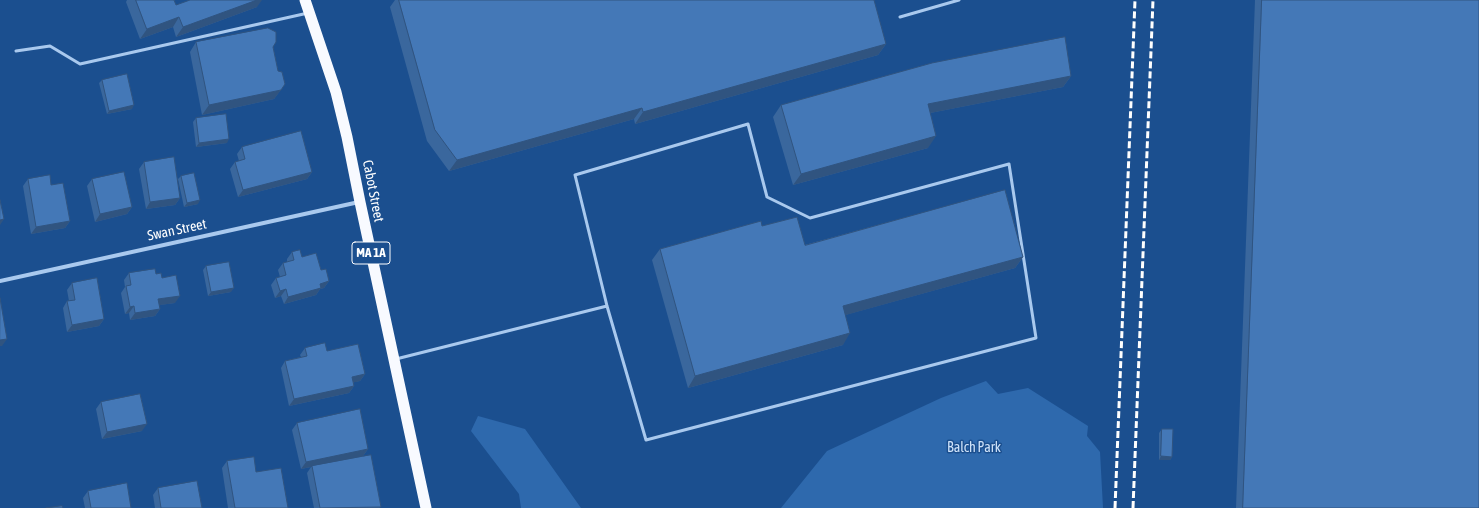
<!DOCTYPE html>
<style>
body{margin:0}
canvas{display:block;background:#1b4f8f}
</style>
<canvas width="1479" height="508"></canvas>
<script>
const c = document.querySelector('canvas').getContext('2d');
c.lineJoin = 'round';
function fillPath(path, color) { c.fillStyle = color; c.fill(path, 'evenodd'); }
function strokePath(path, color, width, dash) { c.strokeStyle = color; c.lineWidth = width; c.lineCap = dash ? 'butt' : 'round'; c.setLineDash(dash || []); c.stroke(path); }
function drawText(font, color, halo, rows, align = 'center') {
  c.font = font + ' "Asap Condensed",sans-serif'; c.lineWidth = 3; c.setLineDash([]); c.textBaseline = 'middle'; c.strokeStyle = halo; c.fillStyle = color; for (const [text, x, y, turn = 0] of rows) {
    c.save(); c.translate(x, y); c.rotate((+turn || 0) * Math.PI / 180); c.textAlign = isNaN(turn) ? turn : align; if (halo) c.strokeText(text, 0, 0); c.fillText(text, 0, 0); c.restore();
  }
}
const green = new Path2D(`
 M 986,381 L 998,394 L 1028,388 L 1088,426 L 1087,436 L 1100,452 L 1103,508 L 781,508 L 827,451 L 941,398 Z
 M 478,416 L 525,429 L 581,508 L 521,508 L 519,494 L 471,431 Z`);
const service = new Path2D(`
 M 900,17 L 959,0
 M 16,51 L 50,46 L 80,64 L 308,13
 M 748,124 L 767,197 L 810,218 L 1009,164 L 1036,338 L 646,440 L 607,306 L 575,175 Z
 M 396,359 L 607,306`);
const minor = new Path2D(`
 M 0,281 L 359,202`);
const trunk = new Path2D(`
 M 305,0 L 336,92 L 347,137 L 360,202 L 426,508`);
const rail = new Path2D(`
 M 1115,508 L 1135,0
 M 1133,508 L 1153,0`);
const wall = new Path2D(`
 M 127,0 L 174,0 L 176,5 L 257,7 L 176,37 L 173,27 L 140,39 L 126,2 Z
 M 395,0 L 399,0 L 886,44 L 878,55 L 635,124 L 634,119 L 449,171 L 427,141 L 390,7 Z
 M 1255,0 L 1479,0 L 1479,508 L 1236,508 Z
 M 196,42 L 273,47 L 278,71 L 285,84 L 274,99 L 202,115 L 190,52 Z
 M 1071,76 L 1063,87 L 930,113 L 928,148 L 793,185 L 773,117 L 781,105 Z
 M 102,80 L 132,109 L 107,114 L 99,83 Z
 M 196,118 L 227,143 L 196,147 L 193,122 Z
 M 242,147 L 312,172 L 307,179 L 238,197 L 230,169 L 235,162 L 239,161 L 237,154 Z
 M 144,162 L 180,198 L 175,205 L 146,209 L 139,169 Z
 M 181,176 L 198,204 L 184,207 L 178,179 Z
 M 28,179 L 51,185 L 70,221 L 65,228 L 31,234 L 23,186 Z
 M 92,179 L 132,207 L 127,214 L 95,222 L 87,186 Z
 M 762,226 L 805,245 L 1023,257 L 1015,268 L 845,315 L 843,345 L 688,388 L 652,260 L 660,249 Z
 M 292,252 L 302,257 L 321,270 L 329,281 L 324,288 L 320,289 L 316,295 L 284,304 L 281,296 L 275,298 L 271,285 L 276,278 L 280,277 L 278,270 L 283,263 L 287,262 L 287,259 Z
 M 206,266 L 231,292 L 208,296 L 203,270 Z
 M 129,273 L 156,274 L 162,278 L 175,303 L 159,305 L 160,309 L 155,316 L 130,320 L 129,313 L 125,314 L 121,293 L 125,287 L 124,280 Z
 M 72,283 L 104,319 L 99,326 L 67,332 L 63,308 L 67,301 L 69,301 L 67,290 Z
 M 305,348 L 327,351 L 365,374 L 360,381 L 354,382 L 354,386 L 349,393 L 289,406 L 281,368 L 285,361 L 301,357 L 300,355 Z
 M 101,402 L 142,431 L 102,439 L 96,409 Z
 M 297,423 L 368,449 L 363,456 L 380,508 L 314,508 L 307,473 L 311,467 L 301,469 L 292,430 Z
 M 1162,429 L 1172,457 L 1170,460 L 1159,460 L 1159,433 Z
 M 227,461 L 256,472 L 288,508 L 228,508 L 222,468 Z
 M 158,488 L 202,508 L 155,508 L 153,495 Z
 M 88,491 L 131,508 L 85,508 L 83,498 Z`);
const shadedWall = new Path2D(`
 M 257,0 L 262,0 L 257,7 L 176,37 L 183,27 Z
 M 179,17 L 173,27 L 140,39 L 147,29 Z
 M 886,44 L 878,55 L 635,124 L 643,112 Z
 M 1071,76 L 1063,87 L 920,115 L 928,104 Z
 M 281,90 L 274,99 L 202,115 L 209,105 Z
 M 134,105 L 132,109 L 107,114 L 109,111 Z
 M 642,108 L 634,119 L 449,171 L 457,160 Z
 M 936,136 L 928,148 L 793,185 L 801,174 Z
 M 229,139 L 227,143 L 196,147 L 199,143 Z
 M 312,172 L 307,179 L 238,197 L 243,190 Z
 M 180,198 L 175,205 L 146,209 L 150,202 Z
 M 200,200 L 198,204 L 184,207 L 187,203 Z
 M 132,207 L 127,214 L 95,222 L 100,214 Z
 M 4,219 L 0,225 L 0,220 Z
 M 70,221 L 65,228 L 31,234 L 36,227 Z
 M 1023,257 L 1015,268 L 835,318 L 843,306 Z
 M 329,281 L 324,288 L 320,289 L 316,295 L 284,304 L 288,297 L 320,284 Z
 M 234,288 L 231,292 L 208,296 L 211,292 Z
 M 286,289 L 281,296 L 275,298 L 280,291 Z
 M 180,296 L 175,303 L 153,306 L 158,299 Z
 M 134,306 L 129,313 L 125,314 L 130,307 Z
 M 160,309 L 155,316 L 130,320 L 135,313 Z
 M 104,319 L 99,326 L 67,332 L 72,325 Z
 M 850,333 L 843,345 L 688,388 L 695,376 Z
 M 7,339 L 2,346 L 0,346 L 0,340 Z
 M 365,374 L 360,381 L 347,384 L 352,377 Z
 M 354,386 L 349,393 L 289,406 L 294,399 Z
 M 147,424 L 142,431 L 102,439 L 107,432 Z
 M 368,449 L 363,456 L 301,469 L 306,462 Z
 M 1161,456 L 1172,457 L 1170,460 L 1159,460 Z`);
const building = new Path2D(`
 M 136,0 L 174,0 L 176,5 L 190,0 L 257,0 L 183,27 L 179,17 L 147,29 Z
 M 399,0 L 874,0 L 886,44 L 643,112 L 642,108 L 457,160 L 435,130 Z
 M 1262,0 L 1479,0 L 1479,508 L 1243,508 Z
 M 268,28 L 276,32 L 276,42 L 273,47 L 278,71 L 282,72 L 285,84 L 281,90 L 209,105 L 196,42 Z
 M 1065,37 L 1071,76 L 928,104 L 936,136 L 801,174 L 781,105 L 932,63 Z
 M 127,74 L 134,105 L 109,111 L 102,80 Z
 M 226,114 L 229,139 L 199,143 L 196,118 Z
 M 301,131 L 312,172 L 243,190 L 235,162 L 245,159 L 242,147 Z
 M 174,157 L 180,198 L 150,202 L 144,162 Z
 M 124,172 L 132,207 L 100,214 L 92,179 Z
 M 194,173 L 200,200 L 187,203 L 181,176 Z
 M 50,175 L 51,185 L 63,183 L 70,221 L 36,227 L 28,179 Z
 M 1005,190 L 1023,257 L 843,306 L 850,333 L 695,376 L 660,249 L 761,221 L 762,226 L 797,217 L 805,245 Z
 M 0,200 L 4,219 L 0,220 Z
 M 300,250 L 302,257 L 316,253 L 321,270 L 326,269 L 329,281 L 320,284 L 321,288 L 288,297 L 286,289 L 280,291 L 276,278 L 286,275 L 283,263 L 294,260 L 292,252 Z
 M 229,262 L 234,288 L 211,292 L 206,266 Z
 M 155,269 L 156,274 L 161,273 L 162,278 L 176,275 L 180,296 L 158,299 L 160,309 L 135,313 L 134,306 L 130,307 L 126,286 L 131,285 L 129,273 Z
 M 97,278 L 104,319 L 72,325 L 67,301 L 75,300 L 72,283 Z
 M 0,298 L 7,339 L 0,340 Z
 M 325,343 L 327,351 L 358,344 L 365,374 L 352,377 L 354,386 L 294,399 L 285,361 L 307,356 L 305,348 Z
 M 140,394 L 147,424 L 107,432 L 101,402 Z
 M 360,409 L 368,449 L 306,462 L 297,423 Z
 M 1162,429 L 1173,429 L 1172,457 L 1161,456 Z
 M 371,455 L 381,507 L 320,508 L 312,466 Z
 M 254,457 L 256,472 L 281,468 L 288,508 L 235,508 L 227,461 Z
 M 197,481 L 202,508 L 161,508 L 158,488 Z
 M 127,483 L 131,508 L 91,508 L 88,491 Z
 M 62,506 L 63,508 L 46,508 Z`);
const shields = [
 [371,253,38]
];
const shieldNames = [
 ["MA 1A",371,253]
];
const streetNames = [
 ["Cabot Street",373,191,79],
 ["Swan Street",177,230,-12]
];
const parkNames = [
 ["Balch Park",974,448]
];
fillPath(green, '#2e69ad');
strokePath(service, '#a9c9ee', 3);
strokePath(minor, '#a9c9ee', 4);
strokePath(trunk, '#f8faff', 11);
strokePath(rail, '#fff', 3, [7, 3]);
fillPath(wall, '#3a679d');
fillPath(shadedWall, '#305480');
fillPath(building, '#4478b7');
strokePath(building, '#305480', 1);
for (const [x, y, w] of shields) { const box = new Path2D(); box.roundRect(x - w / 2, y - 11, w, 22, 3); c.fillStyle = '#1b4f8f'; c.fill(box); strokePath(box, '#fff', 1); }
drawText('bold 13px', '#fff', null, shieldNames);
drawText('14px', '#fff', '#1b4f8f', streetNames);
drawText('14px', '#cfe3fa', '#1b4f8f', parkNames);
</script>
